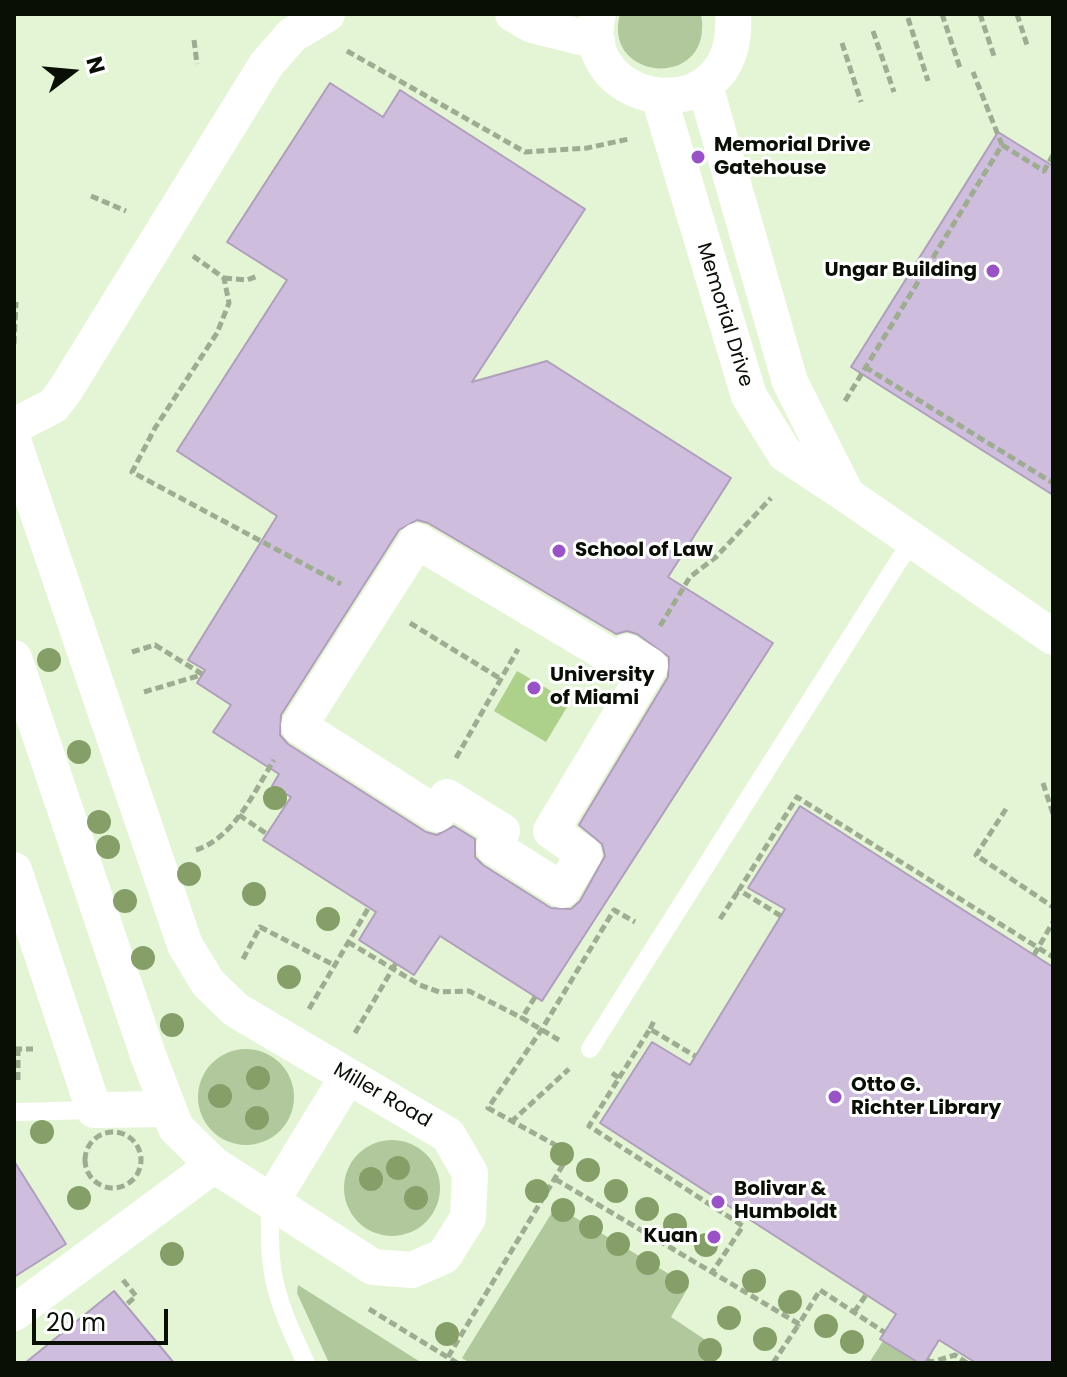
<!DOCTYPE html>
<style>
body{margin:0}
#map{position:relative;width:1067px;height:1377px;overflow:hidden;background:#e3f5d4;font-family:Poppins,sans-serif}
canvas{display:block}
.frame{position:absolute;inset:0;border:16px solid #0a0f05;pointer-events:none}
.north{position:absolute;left:32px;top:32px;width:80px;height:80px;-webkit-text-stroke:6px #fff;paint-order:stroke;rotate:74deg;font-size:22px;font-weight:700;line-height:32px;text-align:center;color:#0a0f05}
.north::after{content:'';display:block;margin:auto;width:28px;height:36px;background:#0a0f05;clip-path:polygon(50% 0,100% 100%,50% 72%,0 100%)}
.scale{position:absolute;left:32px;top:1309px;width:136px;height:36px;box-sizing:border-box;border:4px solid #0a0f05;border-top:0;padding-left:10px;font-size:24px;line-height:28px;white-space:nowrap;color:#0a0f05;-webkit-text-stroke:6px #fff;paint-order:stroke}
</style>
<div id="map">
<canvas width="1067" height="1377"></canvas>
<div class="frame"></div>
<div class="north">N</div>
<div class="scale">20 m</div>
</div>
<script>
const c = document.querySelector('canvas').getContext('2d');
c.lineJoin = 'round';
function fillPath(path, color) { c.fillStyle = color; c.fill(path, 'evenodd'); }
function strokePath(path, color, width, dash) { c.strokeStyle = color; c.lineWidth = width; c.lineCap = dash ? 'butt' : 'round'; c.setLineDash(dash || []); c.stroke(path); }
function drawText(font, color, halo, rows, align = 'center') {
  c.font = font + ' Poppins,sans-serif'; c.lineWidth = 6; c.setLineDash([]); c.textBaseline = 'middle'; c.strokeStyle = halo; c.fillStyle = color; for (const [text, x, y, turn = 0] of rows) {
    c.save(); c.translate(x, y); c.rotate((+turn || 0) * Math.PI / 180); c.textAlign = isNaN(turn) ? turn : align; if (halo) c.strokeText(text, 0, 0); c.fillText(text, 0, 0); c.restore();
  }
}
const green = new Path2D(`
 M 620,14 L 701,14 C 715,91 601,82 620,14 Z
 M198 1097a48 48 0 1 1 96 0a48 48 0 1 1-96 0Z
 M344 1188a48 48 0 1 1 96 0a48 48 0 1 1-96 0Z
 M 556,1206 L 689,1286 L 671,1317 L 722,1351 L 714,1363 L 470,1363 L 462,1358 Z
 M 298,1285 L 422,1363 L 329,1363 L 297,1293 Z
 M 883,1341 L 919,1363 L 869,1363 Z`);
const water = new Path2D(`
 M 517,671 L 570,702 L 546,742 L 494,711 Z`);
const building = new Path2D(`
 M 330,83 L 383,117 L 400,90 L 585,209 L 472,382 L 547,361 L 731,478 L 668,577 L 773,643 L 542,1001 L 440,936 L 414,975 L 359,940 L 376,912 L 263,840 L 291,797 L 272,786 L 279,774 L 213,732 L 231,705 L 197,683 L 205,670 L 188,660 L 277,516 L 177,451 L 287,280 L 227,242 ZM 417,520 L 428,523 L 616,634 L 627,631 L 637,634 L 669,657 L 668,677 L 579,825 L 602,844 L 605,856 L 580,901 L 571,909 L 551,908 L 483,865 L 475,857 L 475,839 L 454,826 L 437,835 L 426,832 L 288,744 L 280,735 L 281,715 L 399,530 Z
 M 998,132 L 1053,166 L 1053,495 L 851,367 Z
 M 800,806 L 1053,967 L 1053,1363 L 976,1363 L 939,1340 L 925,1363 L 919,1363 L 880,1339 L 896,1314 L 600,1123 L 652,1042 L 690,1065 L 785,909 L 748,888 Z
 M 14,1161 L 66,1244 L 14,1277 Z
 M 114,1291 L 174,1363 L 25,1363 Z`);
const path = new Path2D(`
 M 942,14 L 961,71
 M 980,14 L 995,59
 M 1017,14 L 1028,48
 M 908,18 L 928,81
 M 873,31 L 894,92
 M 194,40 L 197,64
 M 842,43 L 861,102
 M 347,51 L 525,152 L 587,148 L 629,139
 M 1002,145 L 1044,171 L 1053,155
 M 91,196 L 126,211
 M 193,256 L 224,278 L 229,303 L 217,333 L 155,428 L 132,472 L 341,584
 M 224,278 L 247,280 L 258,276
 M 14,344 L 16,302
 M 865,367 L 1053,483
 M 845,401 L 1002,145 L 973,72
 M 410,623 L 501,679
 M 660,626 L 690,577 L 716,557 L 771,498
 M 132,652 L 155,645 L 202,674
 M 144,692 L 201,675
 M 456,758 L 518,649
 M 1043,783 L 1053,814
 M 1006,809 L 976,855 L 1053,907
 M 239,815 L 267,834
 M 196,850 C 234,838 254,792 274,760
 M 781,916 L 739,890 L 797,797 L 1053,957
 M 720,919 L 739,890
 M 348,942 L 420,985 L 439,992 L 469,991 L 522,1018
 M 1034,955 L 1053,922
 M 243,959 L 260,927 L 334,965
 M 535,997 L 522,1018 L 559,1040
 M 309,1009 L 369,907
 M 650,1029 L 655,1019
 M 355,1033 L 396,963
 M 14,1049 L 33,1049
 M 612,1073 L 619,1078 L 589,1126 L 743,1226 L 711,1274
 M 619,1078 L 650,1029 L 695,1056
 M 18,1080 L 18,1049
 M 511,1122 L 569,1069
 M85 1160a28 28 0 1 1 56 0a28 28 0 1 1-56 0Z
 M 555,1179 L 799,1324 L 820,1290 L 884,1332
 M 123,1280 L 136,1296 L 126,1305
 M 369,1309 L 457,1363
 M 854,1312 L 866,1295
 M 448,1357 L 570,1153 L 488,1108 L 542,1029 L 614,910 L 635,922
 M 927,1360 L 932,1362 L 955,1355 L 967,1363
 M 773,1363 L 799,1324`);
const lane = new Path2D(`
 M 590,1049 L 912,540
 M 14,1112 L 94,1110
 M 271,1202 C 266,1273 276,1299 306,1363`);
const street = new Path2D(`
 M 513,14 L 532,25 L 597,41
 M 598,14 C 574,108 741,137 733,14
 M 659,97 L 749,396 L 785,454 L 847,495 L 790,382 L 705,86
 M 14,426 L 53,406 L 64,392 L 266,65 L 292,35 L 327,14
 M 14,443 L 185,945 L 208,983 L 236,1010 L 448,1135 L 470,1173 L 468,1218 L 444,1256 L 412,1270 L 373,1267 L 214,1165 L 176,1128 L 148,1055 L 14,658
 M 847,495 L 1053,637
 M 417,541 L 621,662 L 627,652 L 650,666 L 551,831 L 584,854 L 562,890 L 494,847 L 502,831 L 447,797 L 437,814 L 299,726 Z
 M 14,870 L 94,1110 L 169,1109
 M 271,1202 L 348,1076
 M 14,1313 L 214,1165`);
const trees = [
 [49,660],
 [79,752],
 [275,798],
 [99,822],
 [108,847],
 [189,874],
 [254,894],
 [125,901],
 [328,919],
 [143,958],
 [289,977],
 [172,1025],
 [258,1078],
 [220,1096],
 [257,1118],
 [42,1132],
 [562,1154],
 [398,1168],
 [588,1170],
 [371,1179],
 [537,1191],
 [616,1191],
 [79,1198],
 [416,1198],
 [647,1209],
 [563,1210],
 [675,1225],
 [591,1227],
 [618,1244],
 [706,1245],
 [172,1254],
 [648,1263],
 [754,1281],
 [677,1282],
 [790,1302],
 [729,1318],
 [826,1326],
 [447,1334],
 [765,1339],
 [852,1342],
 [710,1350]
];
const markers = [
 [698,157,8,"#9a53c7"],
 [993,271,8,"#9a53c7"],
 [559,551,8,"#9a53c7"],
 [534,688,8,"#9a53c7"],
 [835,1097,8,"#9a53c7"],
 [718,1202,8,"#9a53c7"],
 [714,1237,8,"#9a53c7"]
];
const poiNames = [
 ["Memorial Drive",714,146],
 ["Gatehouse",714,169],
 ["Ungar Building",977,271,"right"],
 ["School of Law",575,551],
 ["University",550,676],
 ["of Miami",550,699],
 ["Otto G.",851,1086],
 ["Richter Library",851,1109],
 ["Bolivar &",734,1190],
 ["Humboldt",734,1213],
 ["Kuan",698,1237,"right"]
];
const streetNames = [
 ["Memorial Drive",724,315,73],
 ["Miller Road",382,1096,30]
];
fillPath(green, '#b1c89d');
fillPath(water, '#add08b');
fillPath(building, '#cfbddd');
strokePath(building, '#af9ebc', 2);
strokePath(path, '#9eac92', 5, [8, 4]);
strokePath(lane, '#fff', 18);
strokePath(street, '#fff', 36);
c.fillStyle = '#869f68';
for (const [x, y] of trees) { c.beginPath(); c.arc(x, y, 12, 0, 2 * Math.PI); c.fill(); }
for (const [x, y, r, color] of markers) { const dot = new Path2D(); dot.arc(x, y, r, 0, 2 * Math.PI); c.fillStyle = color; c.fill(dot); strokePath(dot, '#fff', 3); }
drawText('bold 20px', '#0a0f05', '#fff', poiNames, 'left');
drawText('20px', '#0a0f05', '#fff', streetNames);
</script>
